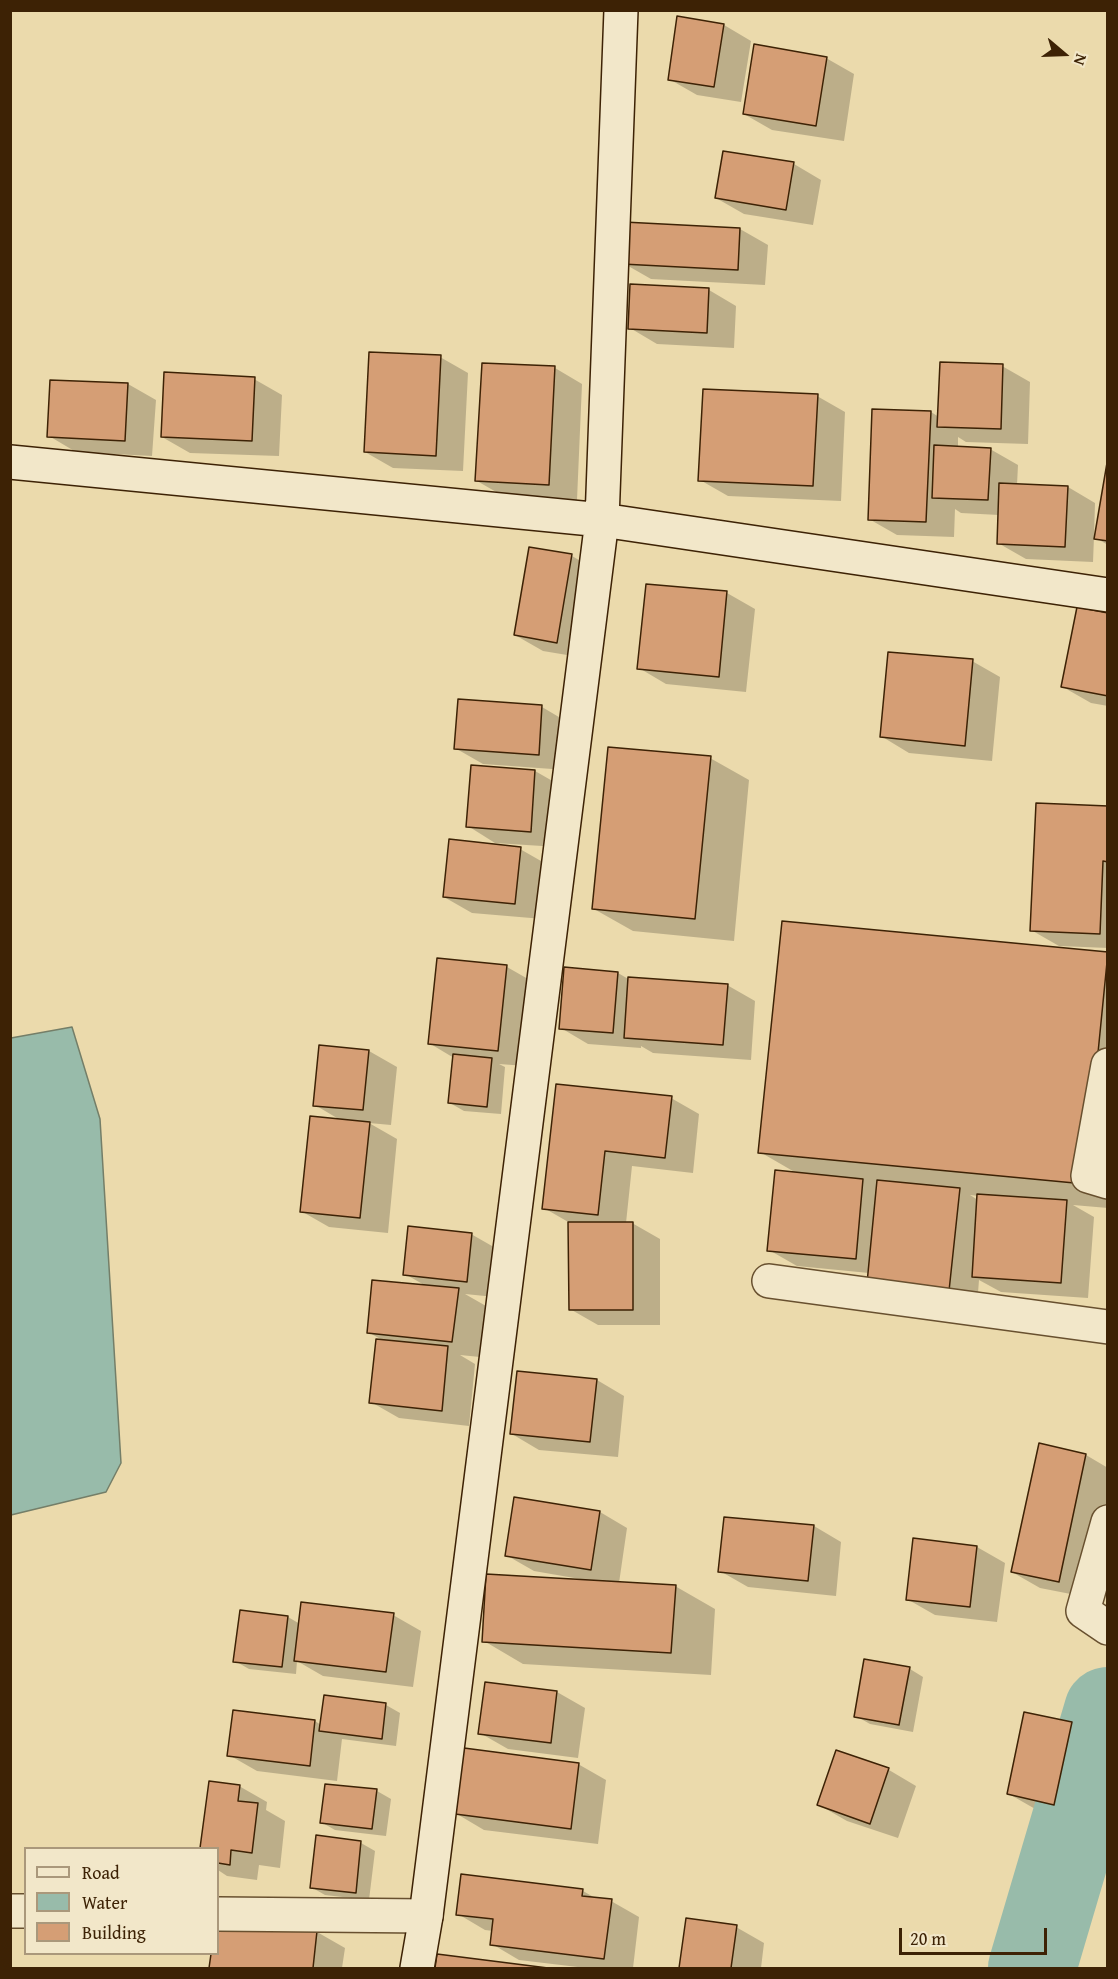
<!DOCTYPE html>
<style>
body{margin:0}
#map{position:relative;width:1118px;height:1979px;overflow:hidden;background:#ebdaac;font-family:"Gentium Book Plus",serif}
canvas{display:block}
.frame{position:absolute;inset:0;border:12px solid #3d2205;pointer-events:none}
.legend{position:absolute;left:24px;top:1847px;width:195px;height:108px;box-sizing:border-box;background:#f2e7c9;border:2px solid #aa987b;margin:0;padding:8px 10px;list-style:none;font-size:18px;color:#3d2205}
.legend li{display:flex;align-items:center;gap:12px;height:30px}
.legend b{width:30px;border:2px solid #aa987b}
.north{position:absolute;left:1034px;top:24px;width:60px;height:60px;-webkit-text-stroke:4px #f2e7c9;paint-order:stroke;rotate:109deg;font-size:16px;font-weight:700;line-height:24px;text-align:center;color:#3d2205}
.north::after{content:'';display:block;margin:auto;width:21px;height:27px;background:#3d2205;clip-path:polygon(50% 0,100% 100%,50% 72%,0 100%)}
.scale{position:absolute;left:899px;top:1928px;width:148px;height:27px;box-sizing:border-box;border:3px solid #3d2205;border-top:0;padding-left:8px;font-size:18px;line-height:21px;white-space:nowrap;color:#3d2205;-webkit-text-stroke:4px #f2e7c9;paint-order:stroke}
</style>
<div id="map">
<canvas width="1118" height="1979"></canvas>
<div class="frame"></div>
<ul class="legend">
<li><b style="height:8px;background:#f2e7c9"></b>Road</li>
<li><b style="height:16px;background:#98bbaa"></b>Water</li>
<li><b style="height:16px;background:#d59e75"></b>Building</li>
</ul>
<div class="north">N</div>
<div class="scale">20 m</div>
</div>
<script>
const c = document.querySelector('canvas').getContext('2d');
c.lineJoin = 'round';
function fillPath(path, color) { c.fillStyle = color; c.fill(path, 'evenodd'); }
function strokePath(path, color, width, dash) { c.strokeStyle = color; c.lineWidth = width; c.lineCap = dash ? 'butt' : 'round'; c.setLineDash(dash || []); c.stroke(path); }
const water = new Path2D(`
 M 72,1027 L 100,1119 L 121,1463 L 106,1492 L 11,1515 L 11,1038 Z`);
const shadow = new Path2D(`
 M 724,25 L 751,41 L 741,102 L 697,95 L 669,79 Z
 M 826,58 L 854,74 L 844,141 L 772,130 L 744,114 Z
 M 794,164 L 821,180 L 813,225 L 744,214 L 716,198 Z
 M 740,229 L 768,245 L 765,285 L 651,279 L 623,263 Z
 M 709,290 L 736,306 L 734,348 L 657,344 L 630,328 Z
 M 440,357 L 468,373 L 463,471 L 393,468 L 365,452 Z
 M 1002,366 L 1030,382 L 1028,444 L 966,442 L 958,437 L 958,448 L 990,449 L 1018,465 L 1017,485 L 1068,487 L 1095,503 L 1094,537 L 1096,537 L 1108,467 L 1108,545 L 1094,537 L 1093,562 L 1026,559 L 998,543 L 999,515 L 961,513 L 955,509 L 954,537 L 897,535 L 869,519 L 931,412 L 939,417 Z
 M 555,368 L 582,384 L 577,500 L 505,497 L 477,481 Z
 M 254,379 L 282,395 L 279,456 L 190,453 L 162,437 Z
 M 52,381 L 128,384 L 156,400 L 152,456 L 76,452 L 49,436 Z
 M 817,396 L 845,412 L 841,501 L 728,496 L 700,480 Z
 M 572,556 L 599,572 L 585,658 L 543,651 L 515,635 Z
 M 727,593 L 755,609 L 746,692 L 666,684 L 639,668 Z
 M 1108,615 L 1108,706 L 1091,703 L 1063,687 Z
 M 972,661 L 1000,677 L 992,761 L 909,753 L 881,736 Z
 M 542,707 L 569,723 L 566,770 L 483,764 L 455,748 Z
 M 710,758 L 749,780 L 734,941 L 633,931 L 594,909 Z
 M 535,771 L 563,787 L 558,847 L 495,843 L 468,826 Z
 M 1108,808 L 1108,948 L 1059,946 L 1031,930 Z
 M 520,849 L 548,865 L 543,919 L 472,913 L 444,897 Z
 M 1108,954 L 1108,1208 L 1073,1205 L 1094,1217 L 1088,1298 L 1001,1292 L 979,1280 L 977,1306 L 869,1273 L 797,1266 L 769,1250 L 798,1174 L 760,1152 ZM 970,1195 L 979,1196 L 978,1200 Z
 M 507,967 L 535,983 L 526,1066 L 499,1064 L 505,1067 L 501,1114 L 464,1111 L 450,1103 L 454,1058 L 429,1043 Z
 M 618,973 L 630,980 L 727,985 L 755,1001 L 751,1060 L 653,1053 L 641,1046 L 641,1048 L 588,1044 L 561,1028 Z
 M 369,1051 L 397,1067 L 391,1125 L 369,1123 L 397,1139 L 388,1233 L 329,1227 L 301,1211 L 342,1121 L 315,1105 Z
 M 557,1086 L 671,1098 L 699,1114 L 693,1173 L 632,1166 L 626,1223 L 632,1223 L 660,1239 L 660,1325 L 598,1325 L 570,1309 L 570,1223 L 544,1208 Z
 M 471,1234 L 499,1250 L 495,1297 L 465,1294 L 486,1306 L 480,1357 L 460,1355 L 475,1364 L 469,1426 L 399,1418 L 371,1402 L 384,1341 L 368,1332 L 426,1286 L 405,1274 Z
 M 597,1380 L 624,1396 L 618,1457 L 539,1450 L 512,1434 Z
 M 1040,1445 L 1086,1455 L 1108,1468 L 1108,1499 L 1086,1597 L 1040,1588 L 1012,1572 Z
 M 600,1512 L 627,1528 L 619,1583 L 675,1586 L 715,1609 L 711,1675 L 523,1664 L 484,1641 L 580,1581 L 580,1579 L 534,1571 L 506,1555 Z
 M 814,1526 L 841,1542 L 836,1596 L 748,1587 L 720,1571 Z
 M 977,1547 L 1005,1563 L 997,1622 L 935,1615 L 907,1599 Z
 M 241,1612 L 288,1617 L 300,1624 L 393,1615 L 421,1631 L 413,1687 L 323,1676 L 297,1661 L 296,1674 L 249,1669 L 235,1661 Z
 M 910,1669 L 923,1677 L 913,1732 L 870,1724 L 856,1716 Z
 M 486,1684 L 557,1692 L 585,1708 L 578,1758 L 508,1749 L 480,1733 Z
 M 386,1705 L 400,1713 L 396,1746 L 342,1739 L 337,1781 L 257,1771 L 229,1755 L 315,1721 L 321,1725 Z
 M 1072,1724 L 1099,1740 L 1082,1819 L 1037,1810 L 1009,1794 Z
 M 837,1752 L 889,1770 L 916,1786 L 898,1838 L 847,1821 L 819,1805 Z
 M 578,1764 L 606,1780 L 598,1844 L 484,1830 L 457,1814 Z
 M 210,1783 L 239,1786 L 267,1802 L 266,1810 L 285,1821 L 280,1868 L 259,1865 L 257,1880 L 227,1876 L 218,1870 L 218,1848 L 201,1848 Z
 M 327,1785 L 377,1791 L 391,1799 L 386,1836 L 335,1830 L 321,1822 Z
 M 361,1843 L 375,1851 L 369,1900 L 325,1895 L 311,1887 Z
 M 583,1891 L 597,1899 L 611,1901 L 639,1917 L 633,1968 L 586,1968 L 519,1960 L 492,1944 L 493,1931 L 485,1930 L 458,1914 Z
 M 218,1920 L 317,1932 L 345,1948 L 342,1968 L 211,1968 L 213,1954 L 218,1954 Z
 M 688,1920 L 736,1927 L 764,1943 L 761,1968 L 681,1968 Z
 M 439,1956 L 538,1968 L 437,1968 Z`);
const river = new Path2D(`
 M 1032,1968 L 1108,1711`);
const building = new Path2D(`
 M 677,16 L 724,24 L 714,87 L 668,80 Z
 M 754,44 L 827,57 L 816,126 L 743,114 Z
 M 723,151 L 794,162 L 786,210 L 715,198 Z
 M 624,222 L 740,228 L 738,270 L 622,264 Z
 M 630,284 L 709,288 L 707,333 L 628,329 Z
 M 369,352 L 441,355 L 436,456 L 364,452 Z
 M 940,362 L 1003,364 L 1001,429 L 937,427 Z
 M 482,363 L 555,366 L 549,485 L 475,481 Z
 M 164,372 L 255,377 L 252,441 L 161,437 Z
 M 50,380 L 128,383 L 125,441 L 47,437 Z
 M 703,389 L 818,394 L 813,486 L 698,481 Z
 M 872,409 L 931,411 L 926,522 L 868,520 Z
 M 934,445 L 991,448 L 988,500 L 932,498 Z
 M 1108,457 L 1108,541 L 1094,539 Z
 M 999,483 L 1068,486 L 1065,547 L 997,544 Z
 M 529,547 L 572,554 L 557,643 L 514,635 Z
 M 646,584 L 727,591 L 719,677 L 637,669 Z
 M 1077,607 L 1108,613 L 1108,696 L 1061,687 Z
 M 888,652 L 973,659 L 965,746 L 880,737 Z
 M 458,699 L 542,705 L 539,755 L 454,749 Z
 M 608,747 L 711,756 L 695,919 L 592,909 Z
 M 471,765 L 535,770 L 531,832 L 466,827 Z
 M 1036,803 L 1108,806 L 1108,862 L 1103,861 L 1100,934 L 1030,931 Z
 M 449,839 L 521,847 L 515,904 L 443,897 Z
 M 782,921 L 1108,952 L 1085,1184 L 758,1153 Z
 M 437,958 L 507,965 L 498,1051 L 428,1044 Z
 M 564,967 L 618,972 L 613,1033 L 559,1029 Z
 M 628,977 L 728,984 L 723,1045 L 624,1038 Z
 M 319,1045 L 369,1050 L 363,1110 L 313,1106 Z
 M 453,1054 L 492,1058 L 487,1107 L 448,1103 Z
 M 556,1084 L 672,1096 L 665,1158 L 605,1151 L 598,1215 L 542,1209 Z
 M 310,1116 L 370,1122 L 360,1218 L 300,1212 Z
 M 775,1170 L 863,1179 L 856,1259 L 767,1251 Z
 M 877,1180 L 960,1188 L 949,1291 L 867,1283 Z
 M 977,1194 L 1067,1200 L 1061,1283 L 972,1277 Z
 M 568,1222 L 633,1222 L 633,1310 L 569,1310 Z
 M 408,1226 L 472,1233 L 467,1282 L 403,1275 Z
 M 372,1280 L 459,1288 L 452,1342 L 367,1333 Z
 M 376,1339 L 448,1346 L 442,1411 L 369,1403 Z
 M 517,1371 L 597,1379 L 590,1442 L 510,1434 Z
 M 1039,1443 L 1086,1454 L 1059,1582 L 1011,1572 Z
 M 514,1497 L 600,1511 L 591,1570 L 505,1556 Z
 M 724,1517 L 814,1525 L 808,1581 L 718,1572 Z
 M 913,1538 L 977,1546 L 970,1607 L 906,1600 Z
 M 486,1574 L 676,1585 L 671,1653 L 482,1642 Z
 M 301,1602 L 394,1613 L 386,1672 L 294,1661 Z
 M 240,1610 L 288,1616 L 282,1667 L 233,1662 Z
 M 864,1659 L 910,1667 L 899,1725 L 854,1717 Z
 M 485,1682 L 557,1691 L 551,1743 L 478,1734 Z
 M 324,1695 L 386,1703 L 382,1739 L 319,1731 Z
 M 233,1710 L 315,1720 L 310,1766 L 227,1756 Z
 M 1024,1712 L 1072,1722 L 1054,1805 L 1007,1794 Z
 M 464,1748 L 579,1763 L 571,1829 L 455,1814 Z
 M 836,1750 L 889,1768 L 870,1824 L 817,1805 Z
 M 209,1781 L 240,1785 L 238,1801 L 258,1803 L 252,1853 L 231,1850 L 230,1865 L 218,1863 L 218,1848 L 200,1848 Z
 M 325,1784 L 377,1789 L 372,1829 L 320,1823 Z
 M 316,1835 L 361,1841 L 356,1893 L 310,1888 Z
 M 461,1874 L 583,1889 L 582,1896 L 612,1899 L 604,1959 L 490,1945 L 493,1919 L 456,1915 Z
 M 218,1918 L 317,1931 L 313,1968 L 209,1968 L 211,1954 L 218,1954 Z
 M 686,1918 L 737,1925 L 731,1968 L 679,1968 Z
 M 437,1954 L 548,1968 L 435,1968 Z`);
const street = new Path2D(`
 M 1108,1065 L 1088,1176 L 1108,1182
 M 769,1281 L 1108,1327
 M 1108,1522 L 1083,1611 L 1108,1628
 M 10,1911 L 26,1911
 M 218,1914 L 426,1916`);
const secondary = new Path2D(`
 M 10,462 L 602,520 L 1108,595
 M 417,1968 L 426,1916 L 602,520 L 621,10`);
fillPath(water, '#98bbaa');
strokePath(water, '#747e68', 1.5);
fillPath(shadow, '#0003');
strokePath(river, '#98bbaa', 88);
fillPath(building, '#d59e75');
strokePath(building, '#3d2205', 1.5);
strokePath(street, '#68502f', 36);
strokePath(secondary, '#3d2205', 36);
strokePath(street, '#f2e7c9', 33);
strokePath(secondary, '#f2e7c9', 33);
</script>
